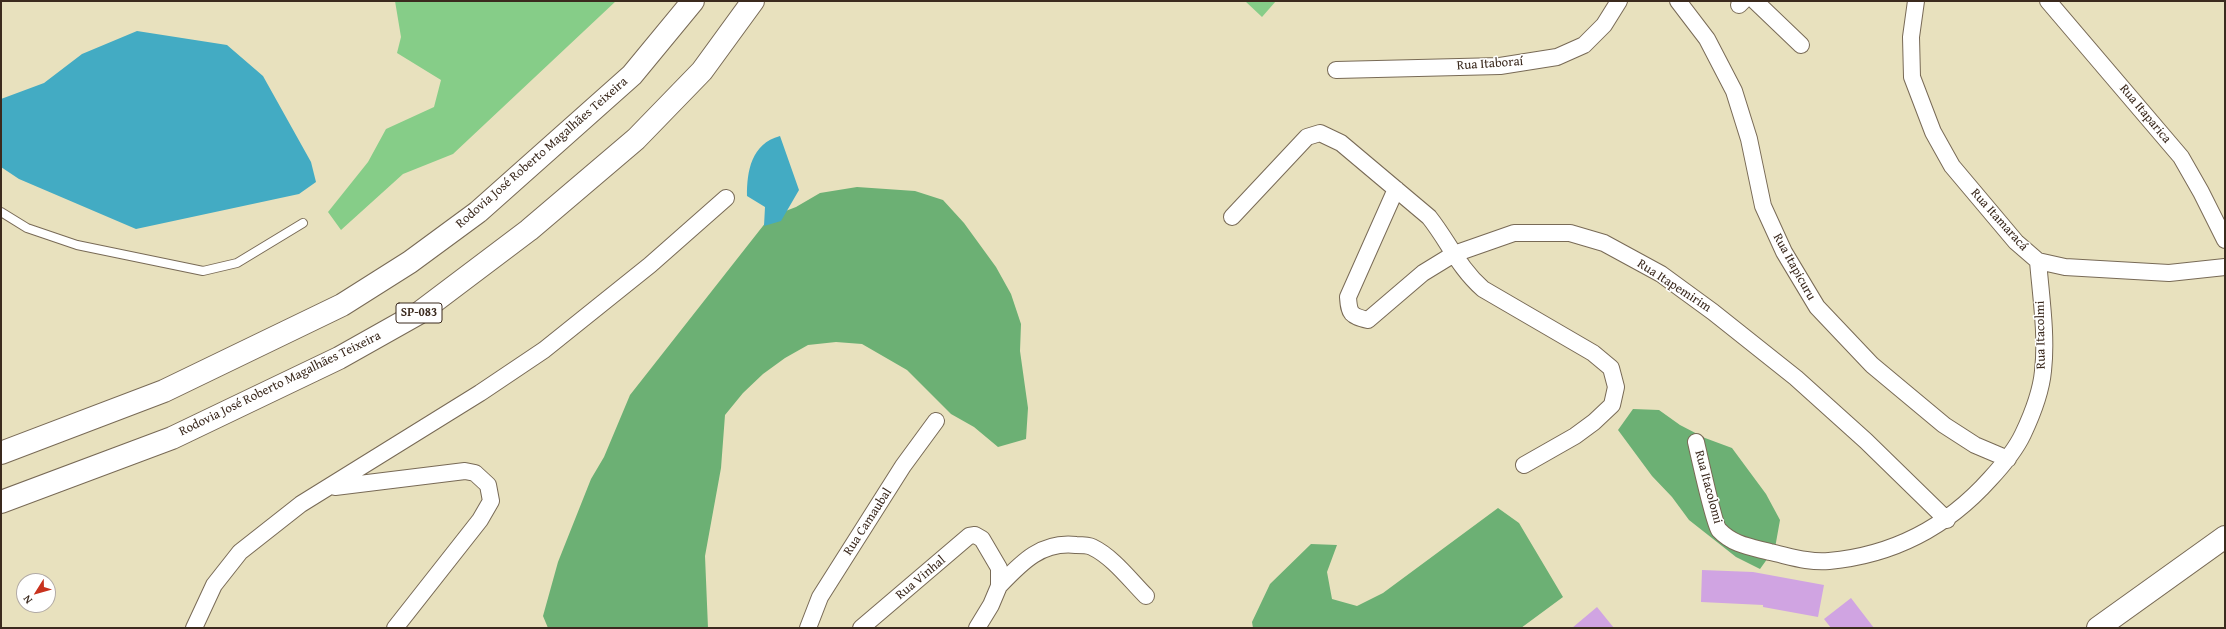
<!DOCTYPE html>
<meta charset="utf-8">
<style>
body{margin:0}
#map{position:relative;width:2226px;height:629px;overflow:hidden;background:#e8e1be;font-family:"Gentium Book Plus",serif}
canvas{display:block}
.frame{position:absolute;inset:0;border:2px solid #3b2a1e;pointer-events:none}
.north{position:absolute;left:16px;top:573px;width:40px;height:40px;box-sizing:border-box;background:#fff;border:1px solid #b1aaa5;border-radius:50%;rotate:233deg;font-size:11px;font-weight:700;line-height:16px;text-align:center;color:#3b2a1e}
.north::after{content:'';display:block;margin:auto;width:14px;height:18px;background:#c8321e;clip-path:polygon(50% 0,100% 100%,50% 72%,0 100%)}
</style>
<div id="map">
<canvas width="2226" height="629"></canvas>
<div class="frame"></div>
<div class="north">N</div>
</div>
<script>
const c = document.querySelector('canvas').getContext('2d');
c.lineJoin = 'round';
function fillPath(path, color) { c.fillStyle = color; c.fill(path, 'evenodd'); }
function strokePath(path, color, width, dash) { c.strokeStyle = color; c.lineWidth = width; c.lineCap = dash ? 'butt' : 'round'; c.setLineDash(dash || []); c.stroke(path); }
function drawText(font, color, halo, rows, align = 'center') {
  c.font = font + ' "Gentium Book Plus",serif'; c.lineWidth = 3; c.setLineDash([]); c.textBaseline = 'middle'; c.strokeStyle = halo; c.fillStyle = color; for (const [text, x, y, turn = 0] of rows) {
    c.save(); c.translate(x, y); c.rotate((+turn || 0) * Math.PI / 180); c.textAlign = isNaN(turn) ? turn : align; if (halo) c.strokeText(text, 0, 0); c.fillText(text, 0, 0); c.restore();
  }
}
const green = new Path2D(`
 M 395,1 L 616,1 L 453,154 L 403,174 L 341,230 L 328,212 L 368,162 L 386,129 L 434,107 L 441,80 L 397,53 L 401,37 Z
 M 1245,1 L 1276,1 L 1262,17 Z`);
const forest = new Path2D(`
 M 857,187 L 915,191 L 943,200 L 964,223 L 996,267 L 1011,294 L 1021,324 L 1020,351 L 1028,408 L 1026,439 L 998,447 L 974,427 L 951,414 L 907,370 L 862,344 L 836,342 L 808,345 L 785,358 L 763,374 L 743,393 L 725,415 L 721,468 L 705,556 L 708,628 L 548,628 L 543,616 L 558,562 L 591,479 L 604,457 L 630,395 L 770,217 L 796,207 L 820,193 Z
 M 1633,409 L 1659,410 L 1680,425 L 1705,438 L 1732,448 L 1766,494 L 1780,520 L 1775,548 L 1760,569 L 1736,557 L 1689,520 L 1672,497 L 1652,476 L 1618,430 Z
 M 1498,508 L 1519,523 L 1563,597 L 1521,628 L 1253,628 L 1252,622 L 1270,584 L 1311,544 L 1337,545 L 1327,572 L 1332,599 L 1357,606 L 1383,593 Z`);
const water = new Path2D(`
 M 137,31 L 227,45 L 263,76 L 311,162 L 316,182 L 299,194 L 136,229 L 19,179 L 1,167 L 1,99 L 44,83 L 82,54 Z
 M 780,136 L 799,190 L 781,221 L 764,226 L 765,207 L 747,196 C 747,171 751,144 780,136 Z`);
const building = new Path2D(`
 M 1702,570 L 1753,572 L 1824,585 L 1818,617 L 1763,607 L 1763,605 L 1701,602 Z
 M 1851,598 L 1874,628 L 1831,628 L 1824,619 Z
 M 1597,607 L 1614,628 L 1572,628 Z`);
const service = new Path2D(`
 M 1,212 L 27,228 L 77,245 L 203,271 L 237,263 L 303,223`);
const minor = new Path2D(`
 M 1678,1 L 1707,39 L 1734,91 L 1749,139 L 1763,206 L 1784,252 L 1817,307 L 1872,365 L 1944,425 L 1975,445 L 2008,459
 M 1755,1 L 1801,45
 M 1916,1 L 1911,37 L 1912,77 L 1933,132 L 1952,166 L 2016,242 L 2038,261 L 2065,267 L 2169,273 L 2225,267
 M 2048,1 L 2181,157 L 2201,192 L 2225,240
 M 1739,5 L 1743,1
 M 1336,70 L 1500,66 L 1557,57 L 1584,45 L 1604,25 L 1619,1
 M 1396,189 L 1348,297 C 1349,314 1351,316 1368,320 L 1423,273 L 1454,254 L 1514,233 L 1570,233 L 1604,243 L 1661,274 L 1713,312 L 1796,378 L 1866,441 L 1947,520
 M 1232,217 L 1307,137 L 1320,133 L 1341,143 L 1429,217 C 1449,242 1458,267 1483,289 L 1593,353 L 1611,368 L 1616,387 L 1612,405 L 1594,422 L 1575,436 L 1524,465
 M 1696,442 C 1699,455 1714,524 1719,530 C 1733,545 1751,547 1770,552 C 1789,556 1809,563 1829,561 C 1893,555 1947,527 1990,479 C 2003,465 2015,451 2023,434 C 2032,415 2041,392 2043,371 C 2047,336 2041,297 2038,261
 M 335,487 L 465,471 L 475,473 L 488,485 L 491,501 L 480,520 L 395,628
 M 999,586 C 1021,563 1041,541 1076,545 C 1081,545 1088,545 1092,547 C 1113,557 1130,580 1146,596
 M 194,628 L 214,585 L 240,552 L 301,504 L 480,393 L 544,350 L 650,265 L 726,198
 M 808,628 L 820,597 L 903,466 L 936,421
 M 861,628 L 969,536 L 975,535 L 982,539 L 999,568 L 999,586 L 991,605 L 977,628`);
const primary = new Path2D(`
 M 2098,628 L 2225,537`);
const motorway = new Path2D(`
 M 1,453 L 164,391 L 342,305 L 410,262 L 478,212 L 632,75 L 693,1
 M 1,502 L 172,438 L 339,358 L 419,313 L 529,230 L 636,139 L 702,71 L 753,1`);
const shields = [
 [419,313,46]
];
const shieldNames = [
 ["SP-083",419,313]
];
const streetNames = [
 ["Rua Itaboraí",1490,64,-4],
 ["Rua Itaparica",2145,114,50],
 ["Rodovia José Roberto Magalhães Teixeira",542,153,-41],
 ["Rua Itamaracá",1999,220,48],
 ["Rua Itapicuru",1794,267,61],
 ["Rua Itapemirim",1674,286,33],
 ["Rua Itacolmi",2041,335,-91],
 ["Rodovia José Roberto Magalhães Teixeira",280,384,-26],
 ["Rua Itacolomi",1708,487,75],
 ["Rua Camaubal",868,522,-57],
 ["Rua Vinhal",921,578,-40]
];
fillPath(green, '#86cd88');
fillPath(forest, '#6cb074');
fillPath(water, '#43abc3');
fillPath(building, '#d0a4e2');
strokePath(service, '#786a56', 10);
strokePath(minor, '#786a56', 18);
strokePath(primary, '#786a56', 24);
strokePath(motorway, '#786a56', 24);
strokePath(service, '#fff', 8);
strokePath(minor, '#fff', 16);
strokePath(primary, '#fff', 22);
strokePath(motorway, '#fff', 22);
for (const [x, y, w] of shields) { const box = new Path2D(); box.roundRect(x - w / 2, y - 10, w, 20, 3); c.fillStyle = '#fff'; c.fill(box); strokePath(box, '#3b2a1e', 1); }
drawText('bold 12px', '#3b2a1e', null, shieldNames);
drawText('13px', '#3b2a1e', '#fff', streetNames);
</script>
